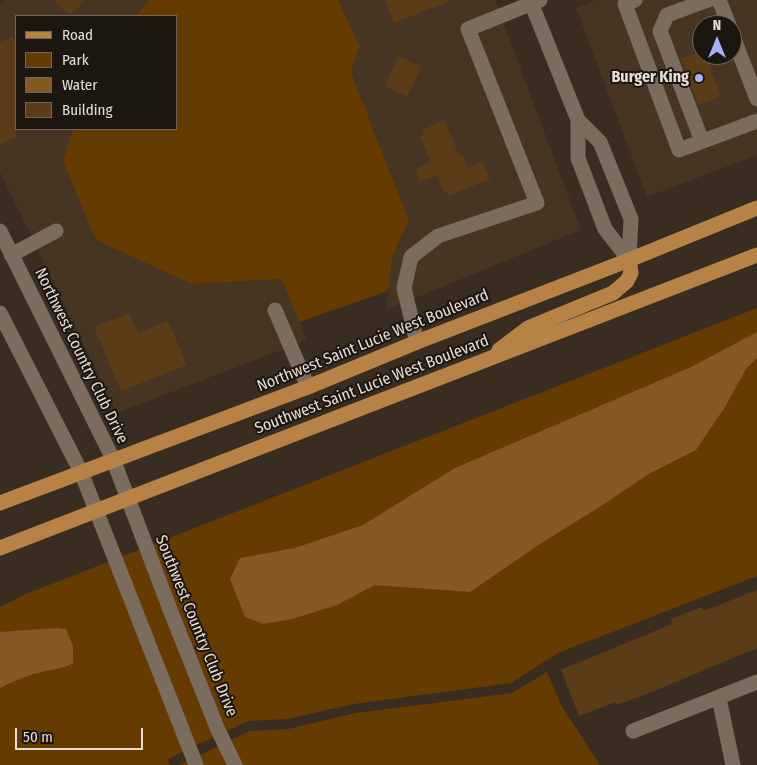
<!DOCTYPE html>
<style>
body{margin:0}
#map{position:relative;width:757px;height:765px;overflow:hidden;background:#392d21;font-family:"Fira Sans Condensed",sans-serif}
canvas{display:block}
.legend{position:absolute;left:15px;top:15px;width:162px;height:115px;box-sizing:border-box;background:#1c1611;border:1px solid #6d6660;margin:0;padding:6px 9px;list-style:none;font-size:15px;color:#e6ded6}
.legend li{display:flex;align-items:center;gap:10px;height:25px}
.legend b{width:25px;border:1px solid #6d6660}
.north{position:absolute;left:692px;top:15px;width:50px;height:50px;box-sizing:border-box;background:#1c1611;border:1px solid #6d6660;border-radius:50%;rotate:0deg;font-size:14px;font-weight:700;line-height:20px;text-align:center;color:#e6ded6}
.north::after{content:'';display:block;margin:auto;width:18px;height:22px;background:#a5b1fc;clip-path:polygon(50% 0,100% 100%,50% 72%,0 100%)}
.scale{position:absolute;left:15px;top:728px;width:128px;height:22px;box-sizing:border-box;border:2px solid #e6ded6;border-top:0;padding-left:6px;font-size:15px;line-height:18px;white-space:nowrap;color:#e6ded6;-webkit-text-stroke:4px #1c1611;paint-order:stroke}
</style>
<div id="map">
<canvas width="757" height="765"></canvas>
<ul class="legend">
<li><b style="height:6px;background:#b78245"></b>Road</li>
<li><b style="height:14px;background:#653b00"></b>Park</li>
<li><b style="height:14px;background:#865823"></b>Water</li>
<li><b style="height:14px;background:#5c3c17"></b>Building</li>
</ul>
<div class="north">N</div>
<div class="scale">50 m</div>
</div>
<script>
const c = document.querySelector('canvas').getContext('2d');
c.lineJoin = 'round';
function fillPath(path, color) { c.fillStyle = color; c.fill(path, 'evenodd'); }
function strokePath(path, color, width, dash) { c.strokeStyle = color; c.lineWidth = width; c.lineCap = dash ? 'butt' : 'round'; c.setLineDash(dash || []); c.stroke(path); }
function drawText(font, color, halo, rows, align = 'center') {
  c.font = font + ' "Fira Sans Condensed",sans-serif'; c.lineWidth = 4; c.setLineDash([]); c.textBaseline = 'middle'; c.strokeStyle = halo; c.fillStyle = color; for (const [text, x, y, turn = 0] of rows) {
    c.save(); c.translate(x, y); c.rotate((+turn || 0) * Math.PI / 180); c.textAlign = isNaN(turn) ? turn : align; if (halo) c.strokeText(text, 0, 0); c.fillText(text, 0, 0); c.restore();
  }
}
const built = new Path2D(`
 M 5,0 L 150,0 L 135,16 L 16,16 L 16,129 L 73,129 L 63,161 L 192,284 L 282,279 L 307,340 L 117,413 L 0,172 L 0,5 Z
 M 338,0 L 495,0 L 581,230 L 386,310 L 393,255 L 409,221 L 351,72 L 360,46 Z
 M 596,0 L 757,0 L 757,155 L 647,197 L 576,8 ZM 702,25 L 732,25 L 732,55 L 702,55 Z`);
const green = new Path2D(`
 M 150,0 L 338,0 L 360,46 L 351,72 L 409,221 L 393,255 L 388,291 L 299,322 L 282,279 L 192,284 L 96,240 L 63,161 L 73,129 L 176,129 L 176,16 L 135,16 Z
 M 757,308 L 757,576 L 558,653 L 511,683 L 354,704 L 287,719 L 248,721 L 168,759 L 170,765 L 0,765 L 0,607 L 26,594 Z
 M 547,672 L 561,705 L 600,765 L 179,765 L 250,731 L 288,729 L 356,713 L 512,693 Z`);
const water = new Path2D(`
 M 757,332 L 757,358 L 746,369 L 725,407 L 696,450 L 647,475 L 598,508 L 543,542 L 470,592 L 375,585 L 337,605 L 292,619 L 263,624 L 245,617 L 230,579 L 240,558 L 295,548 L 363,525 L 455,468 L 691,367 Z
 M 57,628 L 66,629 L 73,646 L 73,663 C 58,671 53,668 38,673 C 25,676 12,682 0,688 L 0,632 Z`);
const building = new Path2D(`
 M 54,0 L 85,0 L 70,16 Z
 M 385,0 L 450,0 L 450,1 L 394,23 Z
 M 13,36 L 16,43 L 16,137 L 0,144 L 0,42 Z
 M 702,51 L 702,55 L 705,55 L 721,96 L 698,105 L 681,59 Z
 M 398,56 L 421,66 L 408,96 L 385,87 Z
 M 445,120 L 459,156 L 462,154 L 468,168 L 483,162 L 490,179 L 448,196 L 447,192 L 444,193 L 437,176 L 420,182 L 415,169 L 431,163 L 420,136 L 424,135 L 421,130 Z
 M 129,313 L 138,333 L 168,321 L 187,365 L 121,391 L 94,327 Z
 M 757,590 L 757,648 L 654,691 L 617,705 L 616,702 L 579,716 L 561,670 L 672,624 L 671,619 L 702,607 L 704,611 Z`);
const minor = new Path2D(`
 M 530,0 L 578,120 L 578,158 L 605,229 L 629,260
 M 635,0 L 625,4 L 679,150 L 757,121
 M 719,0 L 729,25
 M 732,34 L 757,99
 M 578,120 L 600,142 L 631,219 L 629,260
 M 702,141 L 660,31 L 667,15 L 708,0
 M 0,231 L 113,459 L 171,612 L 218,730 L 235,765
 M 11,255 L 56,231
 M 275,310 L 308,387
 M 0,313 L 81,472 L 196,765
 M 417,342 L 404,288 L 411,257 L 438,236 L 537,203 L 468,29 L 540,0
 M 719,698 L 733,765
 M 633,731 L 757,682`);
const major = new Path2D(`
 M 499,350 L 528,328 L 613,293 L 627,281 L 631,273 L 629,260
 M 0,503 L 308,387 L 417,342 L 629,260 L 757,208
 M 0,548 L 757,255`);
const markers = [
 [699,78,5,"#a5b1fc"]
];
const poiNames = [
 ["Burger King",689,78]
];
const streetNames = [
 ["Northwest Saint Lucie West Boulevard",373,341,-22],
 ["Northwest Country Club Drive",81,356,64],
 ["Southwest Saint Lucie West Boulevard",372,385,-21],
 ["Southwest Country Club Drive",196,626,68]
];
fillPath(built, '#463523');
fillPath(green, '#653b00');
fillPath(water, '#865823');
fillPath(building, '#5c3c17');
strokePath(minor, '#7a6c5e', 15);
strokePath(major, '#b78245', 15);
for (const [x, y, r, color] of markers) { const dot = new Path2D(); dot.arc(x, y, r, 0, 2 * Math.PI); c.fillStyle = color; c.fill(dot); strokePath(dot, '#1c1611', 2); }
drawText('bold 16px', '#e6ded6', '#1c1611', poiNames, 'right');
drawText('16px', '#e6ded6', '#1c1611', streetNames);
</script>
